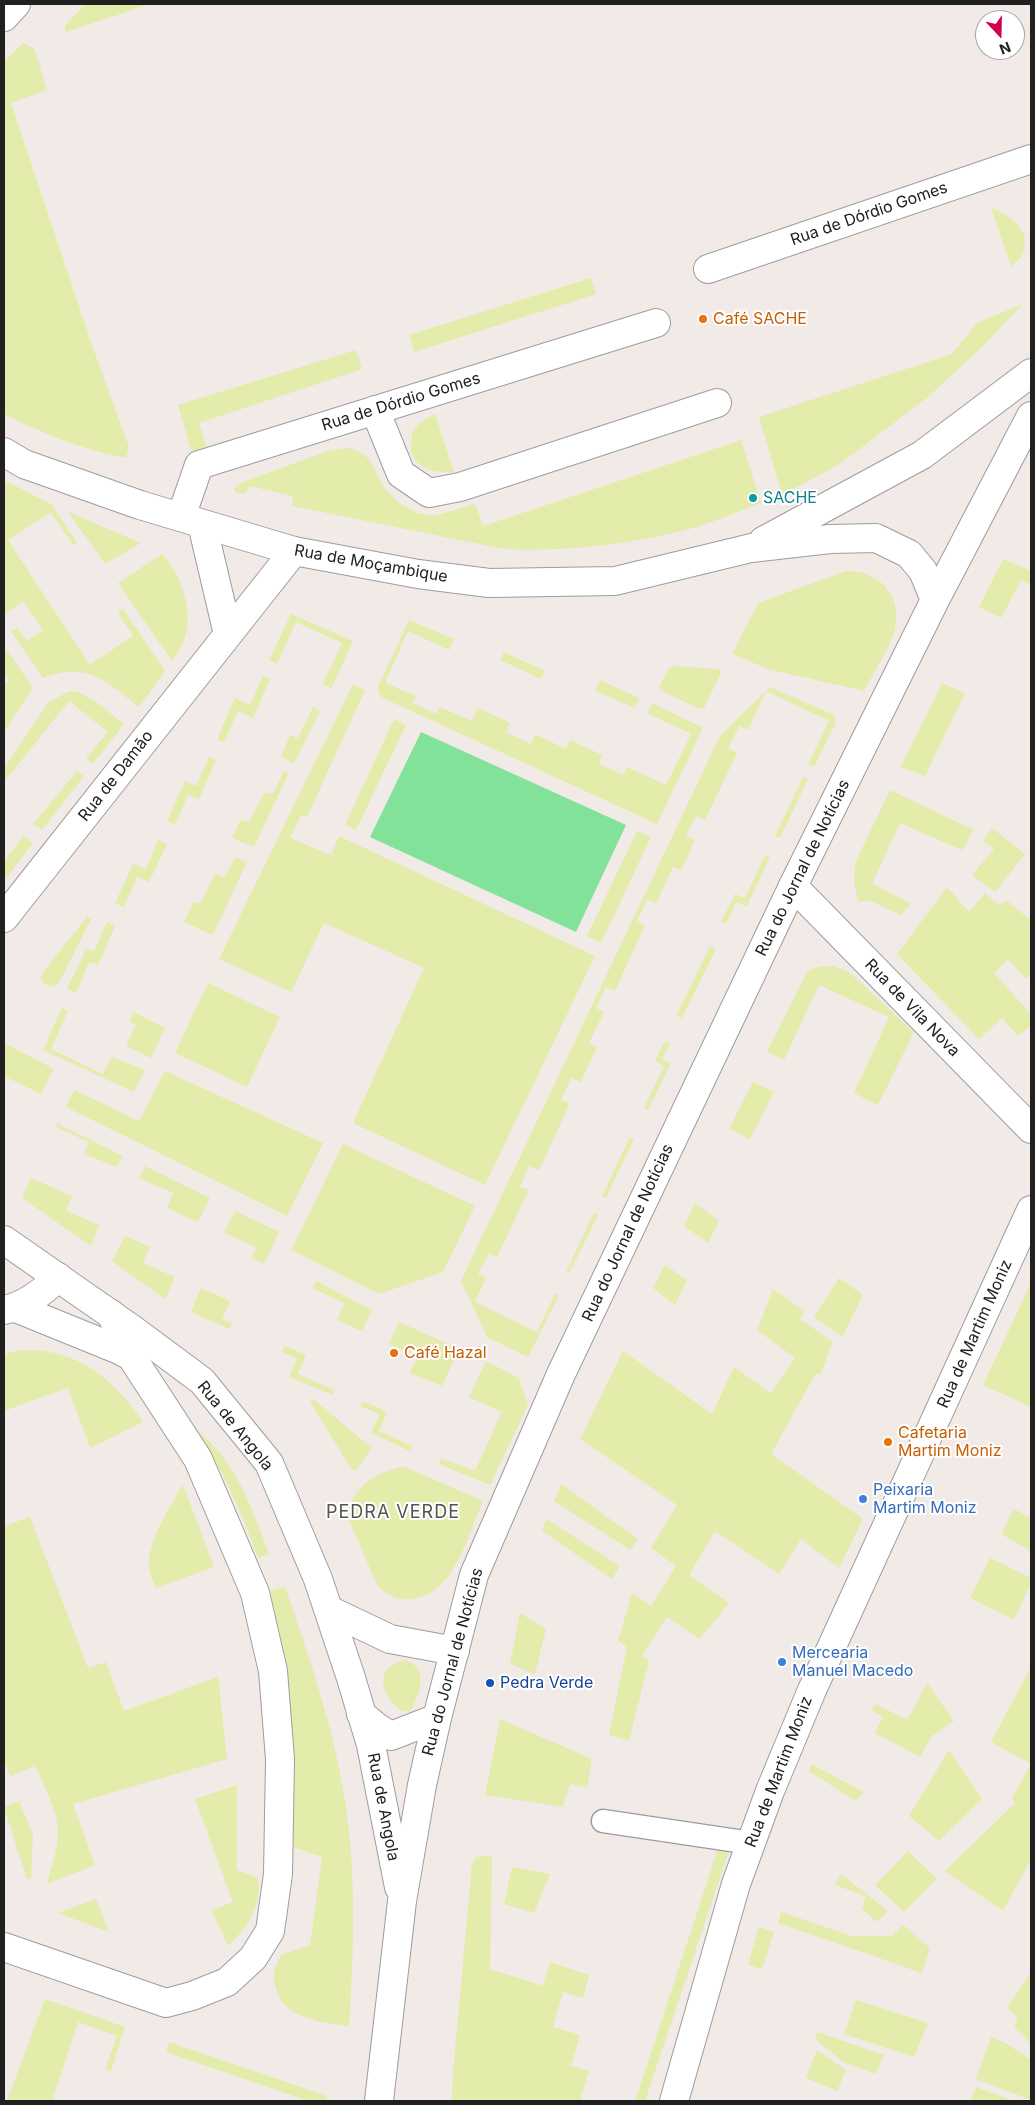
<!DOCTYPE html>
<meta charset="utf-8">
<style>
body{margin:0}
#map{position:relative;width:1035px;height:2105px;overflow:hidden;background:#f1eae7;font-family:Inter,sans-serif}
canvas{display:block}
.frame{position:absolute;inset:0;border:5px solid #202020;pointer-events:none}
.north{position:absolute;left:975px;top:10px;width:50px;height:50px;box-sizing:border-box;background:#fff;border:1px solid #a6a6a6;border-radius:50%;rotate:159deg;font-size:14px;font-weight:700;line-height:20px;text-align:center;color:#202020}
.north::after{content:'';display:block;margin:auto;width:18px;height:22px;background:#d1004e;clip-path:polygon(50% 0,100% 100%,50% 72%,0 100%)}
</style>
<div id="map">
<canvas width="1035" height="2105"></canvas>
<div class="frame"></div>
<div class="north">N</div>
</div>
<script>
const c = document.querySelector('canvas').getContext('2d');
c.lineJoin = 'round';
function fillPath(path, color) { c.fillStyle = color; c.fill(path, 'evenodd'); }
function strokePath(path, color, width, dash) { c.strokeStyle = color; c.lineWidth = width; c.lineCap = dash ? 'butt' : 'round'; c.setLineDash(dash || []); c.stroke(path); }
function drawText(font, color, halo, rows, align = 'center') {
  c.font = font + ' Inter,sans-serif'; c.lineWidth = 4; c.setLineDash([]); c.textBaseline = 'middle'; c.strokeStyle = halo; c.fillStyle = color; for (const [text, x, y, turn = 0] of rows) {
    c.save(); c.translate(x, y); c.rotate((+turn || 0) * Math.PI / 180); c.textAlign = isNaN(turn) ? turn : align; if (halo) c.strokeText(text, 0, 0); c.fillText(text, 0, 0); c.restore();
  }
}
const grass = new Path2D(`
 M 85,4 L 151,4 L 66,32 L 65,26 Z
 M 23,43 L 34,48 L 47,90 L 11,103 L 93,348 L 129,447 L 126,458 C 83,450 42,433 4,414 L 4,62 Z
 M 991,208 C 1011,215 1033,231 1022,255 C 1020,259 1014,263 1011,267 Z
 M 591,278 L 596,294 L 414,352 L 409,335 Z
 M 1023,304 L 984,345 L 928,397 L 837,466 L 782,495 L 759,417 L 952,354 L 977,323 Z
 M 356,350 L 362,369 L 199,423 L 207,448 L 192,453 L 178,405 Z
 M 435,414 L 454,472 C 436,474 409,468 411,445 C 411,442 411,437 412,434 C 416,424 427,418 435,414 Z
 M 741,440 L 761,503 C 735,513 709,524 682,531 C 625,545 562,552 504,549 L 292,506 L 293,496 L 249,486 L 246,493 L 236,493 L 234,489 L 240,483 L 328,451 L 349,448 L 358,451 L 369,459 L 385,489 L 399,503 L 417,513 L 434,516 L 475,504 L 483,526 Z
 M 4,480 L 51,504 L 77,543 L 73,545 L 51,512 L 8,540 L 90,665 L 133,636 L 118,613 L 123,609 L 165,671 L 139,707 C 106,681 87,661 43,678 L 11,632 L 17,628 L 27,641 L 43,630 L 23,601 L 4,615 Z
 M 68,512 L 141,543 L 105,564 Z
 M 162,554 C 181,573 192,607 186,633 C 184,643 178,653 172,661 L 118,583 Z
 M 1003,559 L 1031,571 L 1031,584 L 1021,580 L 1001,618 L 979,607 Z
 M 846,571 C 879,571 902,594 895,629 C 892,644 872,676 864,691 L 768,669 L 732,654 L 758,603 Z
 M 291,614 L 353,641 L 331,689 L 323,684 L 342,643 L 296,622 L 277,664 L 269,660 Z
 M 409,620 L 454,639 L 449,650 L 408,631 L 385,683 L 416,696 L 413,703 L 436,714 L 440,707 L 472,721 L 478,708 L 510,723 L 506,732 L 531,744 L 535,734 L 566,749 L 570,740 L 602,755 L 599,764 L 623,775 L 627,767 L 666,785 L 691,734 L 647,713 L 652,703 L 703,728 L 657,824 L 383,698 L 378,693 L 378,687 Z
 M 4,646 L 33,688 L 4,732 L 4,684 L 9,680 L 4,672 Z
 M 504,652 L 545,671 L 541,679 L 500,660 Z
 M 673,666 L 719,669 L 721,673 L 704,708 L 700,709 L 662,691 L 659,687 L 669,668 Z
 M 263,676 L 270,679 L 253,718 L 238,711 L 224,742 L 217,739 L 235,698 L 250,705 Z
 M 600,680 L 639,698 L 635,708 L 595,691 Z
 M 942,683 L 965,693 L 925,776 L 901,767 Z
 M 353,684 L 365,690 L 307,817 L 301,815 L 290,838 L 331,855 L 339,836 L 595,956 L 485,1185 L 353,1123 L 424,968 L 324,923 L 291,992 L 219,959 Z
 M 770,687 L 832,714 L 835,718 L 835,724 L 814,767 L 808,765 L 829,721 L 766,691 L 748,730 L 739,726 L 728,748 L 737,753 L 705,820 L 696,816 L 686,836 L 695,840 L 681,870 L 673,867 L 656,903 L 647,899 L 637,921 L 645,925 L 615,991 L 606,987 L 596,1008 L 604,1012 L 589,1043 L 597,1047 L 581,1082 L 571,1078 L 561,1100 L 570,1103 L 539,1170 L 529,1166 L 520,1187 L 529,1190 L 497,1257 L 489,1253 L 478,1274 L 486,1278 L 475,1302 L 537,1332 L 555,1294 L 559,1295 L 528,1357 L 487,1337 L 461,1281 L 720,736 Z
 M 76,691 L 95,701 L 124,724 L 93,764 L 86,758 L 108,732 L 69,701 L 4,782 L 4,768 L 48,703 L 67,692 Z
 M 313,707 L 320,711 L 294,763 L 281,757 L 290,735 L 298,738 Z
 M 394,719 L 406,725 L 356,830 L 345,825 Z
 M 209,757 L 216,760 L 199,799 L 188,795 L 175,825 L 167,821 L 185,781 L 196,786 Z
 M 77,771 L 84,776 L 42,830 L 33,824 Z
 M 284,771 L 289,773 L 254,847 L 232,838 L 241,820 L 249,822 L 265,792 L 273,794 Z
 M 803,777 L 808,779 L 780,838 L 775,836 Z
 M 890,790 L 974,830 L 962,850 L 900,823 L 872,884 L 911,903 L 901,915 L 868,900 L 859,902 C 854,886 852,875 857,859 Z
 M 992,828 L 1025,854 L 995,892 L 972,875 L 994,849 L 983,841 Z
 M 637,831 L 651,837 L 601,943 L 587,936 Z
 M 24,836 L 33,843 L 4,881 L 4,861 Z
 M 158,840 L 167,844 L 149,882 L 137,877 L 124,907 L 115,903 L 133,864 L 146,869 Z
 M 765,855 L 770,857 L 747,906 L 736,902 L 726,924 L 721,922 L 735,894 L 745,898 Z
 M 235,857 L 247,862 L 213,935 L 184,922 L 194,902 L 200,904 L 215,874 L 225,877 Z
 M 947,887 L 969,912 L 985,893 L 1000,906 L 1006,900 L 1031,920 L 1031,972 L 1026,979 L 1008,959 L 994,973 L 1031,1014 L 1031,1025 L 1018,1036 L 1002,1018 L 979,1039 L 897,954 Z
 M 87,917 L 91,919 L 61,979 L 57,985 L 50,987 L 42,982 L 41,976 L 43,972 Z
 M 107,922 L 115,926 L 98,965 L 89,962 L 76,993 L 67,989 L 86,949 L 94,951 Z
 M 710,946 L 716,949 L 682,1018 L 676,1016 Z
 M 824,966 L 833,966 L 849,972 L 914,1032 L 878,1105 L 854,1093 L 889,1017 L 819,985 L 784,1060 L 767,1052 L 807,972 L 810,969 Z
 M 208,983 L 280,1017 L 247,1087 L 175,1053 Z
 M 62,1008 L 68,1011 L 51,1049 L 103,1074 L 112,1057 L 145,1070 L 134,1092 L 43,1050 Z
 M 133,1012 L 165,1028 L 151,1058 L 126,1046 L 136,1025 L 129,1021 Z
 M 665,1041 L 670,1043 L 662,1059 L 671,1063 L 648,1110 L 644,1108 L 664,1066 L 655,1061 Z
 M 4,1043 L 54,1069 L 41,1094 L 4,1076 Z
 M 165,1071 L 323,1143 L 287,1216 L 66,1107 L 74,1090 L 139,1121 Z
 M 753,1082 L 774,1092 L 750,1139 L 729,1129 Z
 M 57,1123 L 123,1156 L 117,1167 L 84,1154 L 89,1142 L 56,1127 Z
 M 630,1137 L 634,1139 L 606,1198 L 602,1196 Z
 M 343,1144 L 475,1206 L 443,1272 L 379,1294 L 291,1250 Z
 M 145,1166 L 210,1198 L 198,1222 L 167,1208 L 173,1193 L 139,1178 Z
 M 31,1178 L 72,1196 L 66,1211 L 99,1225 L 91,1246 L 22,1198 Z
 M 695,1203 L 719,1221 L 708,1243 L 684,1226 Z
 M 235,1211 L 279,1232 L 264,1264 L 252,1258 L 256,1247 L 224,1233 Z
 M 594,1213 L 598,1215 L 569,1274 L 566,1272 Z
 M 125,1236 L 150,1247 L 143,1263 L 175,1277 L 165,1299 L 112,1261 Z
 M 665,1265 L 687,1280 L 675,1305 L 653,1288 Z
 M 839,1278 L 863,1295 L 842,1337 L 814,1317 Z
 M 316,1281 L 372,1310 L 362,1331 L 337,1320 L 344,1303 L 313,1288 Z
 M 1031,1283 L 1031,1374 L 1028,1381 L 1031,1383 L 1031,1407 L 983,1385 Z
 M 201,1288 L 230,1301 L 222,1319 L 232,1323 L 229,1329 L 191,1312 Z
 M 773,1289 L 804,1311 L 800,1319 L 833,1342 L 820,1375 L 816,1373 L 771,1454 L 863,1519 L 839,1568 L 801,1539 L 779,1574 L 715,1531 L 689,1575 L 729,1603 L 700,1639 L 667,1617 L 642,1656 L 649,1661 L 629,1741 L 609,1735 L 627,1647 L 618,1641 L 632,1593 L 651,1606 L 676,1566 L 651,1548 L 677,1505 L 580,1439 L 623,1351 L 712,1414 L 734,1367 L 771,1393 L 795,1358 L 757,1330 Z
 M 399,1322 L 459,1349 L 442,1386 L 410,1373 L 417,1356 L 389,1344 Z
 M 285,1346 L 306,1355 L 298,1374 L 334,1390 L 333,1395 L 289,1377 L 297,1359 L 282,1352 Z
 M 21,1350 C 77,1348 113,1378 143,1422 L 90,1448 L 68,1388 L 4,1411 L 4,1354 Z
 M 486,1361 L 519,1378 L 528,1405 L 490,1485 L 439,1464 L 441,1458 L 475,1471 L 502,1412 L 469,1397 Z
 M 313,1399 L 372,1448 L 356,1471 L 352,1470 L 310,1402 Z
 M 363,1401 L 387,1412 L 379,1431 L 412,1446 L 410,1451 L 371,1433 L 380,1414 L 360,1406 Z
 M 193,1427 C 237,1461 250,1504 269,1554 L 258,1558 L 242,1515 L 223,1475 Z
 M 403,1466 L 483,1501 C 468,1535 454,1596 411,1599 C 396,1600 387,1596 377,1585 L 346,1513 C 358,1483 373,1475 403,1466 Z
 M 561,1484 L 638,1539 L 630,1550 L 554,1501 Z
 M 183,1485 L 214,1567 L 156,1588 C 154,1582 150,1576 149,1569 C 146,1545 170,1505 183,1485 Z
 M 1014,1509 L 1031,1518 L 1031,1551 L 1001,1534 Z
 M 30,1517 L 88,1668 L 106,1662 L 124,1711 L 218,1677 L 227,1759 L 73,1804 L 95,1865 L 47,1884 C 51,1868 58,1850 58,1833 C 58,1811 44,1786 35,1766 L 10,1776 L 4,1760 L 4,1526 Z
 M 546,1519 L 620,1566 L 612,1579 L 542,1531 Z
 M 990,1558 L 1031,1578 L 1031,1583 L 1014,1620 L 970,1598 Z
 M 285,1586 C 312,1666 341,1748 349,1832 C 356,1896 353,1962 349,2026 C 322,2022 285,2020 276,1989 C 275,1984 273,1978 274,1973 C 275,1967 279,1961 281,1955 L 310,1945 L 322,1857 L 293,1847 C 296,1762 294,1675 269,1592 Z
 M 520,1613 L 546,1629 L 535,1674 L 510,1664 Z
 M 404,1660 C 430,1666 420,1693 411,1710 L 403,1712 C 382,1696 371,1669 404,1660 Z
 M 1031,1667 L 1031,1764 L 991,1742 Z
 M 927,1683 L 954,1721 L 932,1736 L 920,1757 L 875,1733 L 883,1716 L 872,1711 L 875,1704 L 908,1720 Z
 M 500,1719 L 592,1759 L 587,1788 L 570,1784 L 563,1807 L 485,1795 Z
 M 949,1750 L 982,1799 L 939,1841 L 909,1816 Z
 M 811,1764 L 864,1792 L 855,1801 L 809,1771 Z
 M 1031,1764 L 1031,1859 L 1003,1911 L 945,1871 L 1015,1803 L 1012,1798 Z
 M 237,1785 L 237,1870 L 258,1878 C 262,1906 248,1927 228,1946 L 212,1910 L 233,1902 L 195,1799 Z
 M 19,1801 L 33,1834 L 31,1878 L 27,1879 L 4,1808 L 4,1807 Z
 M 719,1846 L 730,1848 L 645,2101 L 635,2101 Z
 M 908,1851 L 937,1879 L 904,1912 L 875,1885 Z
 M 481,1856 L 492,1856 L 490,1969 L 543,1986 L 550,1962 L 589,1975 L 583,1998 L 563,1992 L 553,2027 L 580,2035 L 571,2066 L 589,2071 L 580,2101 L 452,2101 L 453,2072 L 472,1864 L 475,1858 Z
 M 512,1867 L 550,1874 L 534,1913 L 504,1904 Z
 M 841,1874 L 888,1911 L 877,1922 L 862,1909 L 866,1896 L 835,1885 Z
 M 96,1899 L 109,1932 L 58,1913 Z
 M 781,1912 L 852,1936 L 892,1936 L 903,1925 L 930,1948 L 922,1973 L 778,1923 Z
 M 759,1927 L 774,1932 L 762,1969 L 748,1965 Z
 M 1031,1972 L 1031,2044 L 1014,2027 L 1018,2018 L 1007,2008 Z
 M 45,1999 L 125,2027 L 111,2071 L 105,2069 L 117,2036 L 78,2022 L 52,2101 L 7,2101 Z
 M 856,2000 L 928,2023 L 914,2057 L 844,2034 Z
 M 817,2032 L 884,2055 L 876,2074 L 843,2062 L 815,2039 Z
 M 991,2037 L 1007,2044 L 1031,2060 L 1031,2100 L 976,2079 Z
 M 169,2042 L 327,2096 L 326,2101 L 308,2101 L 166,2052 Z
 M 817,2050 L 846,2070 L 837,2091 L 806,2078 Z
 M 976,2087 L 1013,2101 L 970,2101 Z`);
const pitch = new Path2D(`
 M 421,732 L 626,825 L 576,932 L 370,837 Z`);
const pedestrian = new Path2D(`
 M 603,1821 L 751,1843`);
const minor = new Path2D(`
 M 4,17 L 16,4
 M 708,269 L 1031,159
 M 375,410 L 401,474 L 429,493 L 460,487 L 717,403
 M 181,517 L 199,465 L 656,323
 M 202,524 L 228,634
 M 793,886 L 1031,1129
 M 4,918 L 294,551
 M 16,1308 L 117,1349 L 131,1356
 M 4,1310 C 25,1306 43,1292 58,1277
 M 4,1947 L 166,2003 L 192,1996 L 227,1982 L 253,1958 L 270,1931 L 278,1874 L 280,1759 L 273,1671 L 255,1593 L 198,1459 L 131,1356 L 111,1314`);
const tertiary = new Path2D(`
 M 4,452 L 24,464 L 140,505 L 294,551 L 418,574 L 489,583 L 615,581 L 751,548 L 830,539 L 876,538 L 909,554 L 923,571 L 935,600
 M 763,541 L 922,455 L 1031,373
 M 4,1240 L 132,1329 L 202,1381 L 269,1463 L 318,1579 L 351,1678 L 371,1745 L 399,1887
 M 329,1610 L 390,1639 L 455,1651
 M 361,1714 L 378,1728 L 391,1736 L 437,1718
 M 379,2101 L 402,1901 L 422,1785 L 437,1718 L 474,1575 L 561,1374 L 793,886 L 935,600 L 1031,416
 M 674,2101 L 736,1884 L 770,1791 L 812,1690 L 1031,1210`);
const markers = [
 [703,319,5,"#e8710a"],
 [753,498,5,"#0f9aa8"],
 [394,1353,5,"#e8710a"],
 [888,1442,5,"#e8710a"],
 [863,1499,5,"#3f7fe0"],
 [782,1662,5,"#3f7fe0"],
 [490,1683,5,"#1a4fb4"]
];
const streetNames = [
 ["Rua de Dórdio Gomes",869,214,-19],
 ["Rua de Dórdio Gomes",401,402,-17],
 ["Rua de Moçambique",371,564,10],
 ["Rua de Damão",116,776,-52],
 ["Rua do Jornal de Notícias",803,868,-64],
 ["Rua de Vila Nova",912,1008,46],
 ["Rua do Jornal de Notícias",628,1233,-65],
 ["Rua de Martim Moniz",975,1334,-66],
 ["Rua de Angola",235,1426,51],
 ["Rua do Jornal de Notícias",453,1662,-75],
 ["Rua de Martim Moniz",779,1772,-69],
 ["Rua de Angola",383,1807,79]
];
const foodNames = [
 ["Café SACHE",713,319],
 ["Café Hazal",404,1353],
 ["Cafetaria",898,1433],
 ["Martim Moniz",898,1451]
];
const cultureNames = [
 ["SACHE",763,498]
];
const shopNames = [
 ["Peixaria",873,1490],
 ["Martim Moniz",873,1508],
 ["Mercearia",792,1653],
 ["Manuel Macedo",792,1671]
];
const transitNames = [
 ["Pedra Verde",500,1683]
];
const neighbourhoodNames = [
 ["PEDRA VERDE",393,1513]
];
fillPath(grass, '#e4ecab');
fillPath(pitch, '#82e299');
strokePath(pedestrian, '#9d9d9d', 25);
strokePath(minor, '#9d9d9d', 30);
strokePath(tertiary, '#9d9d9d', 30);
strokePath(pedestrian, '#fff', 22);
strokePath(minor, '#fff', 28);
strokePath(tertiary, '#fff', 28);
for (const [x, y, r, color] of markers) { const dot = new Path2D(); dot.arc(x, y, r, 0, 2 * Math.PI); c.fillStyle = color; c.fill(dot); strokePath(dot, '#fff', 2); }
drawText('16px', '#202020', '#fff', streetNames);
drawText('16px', '#c56008', '#fff', foodNames, 'left');
drawText('16px', '#0d838f', '#fff', cultureNames, 'left');
drawText('16px', '#366cbe', '#fff', shopNames, 'left');
drawText('16px', '#164399', '#fff', transitNames, 'left');
c.letterSpacing = '1px';
drawText('18px', '#535353', '#fff', neighbourhoodNames);
c.letterSpacing = '0px';
</script>
